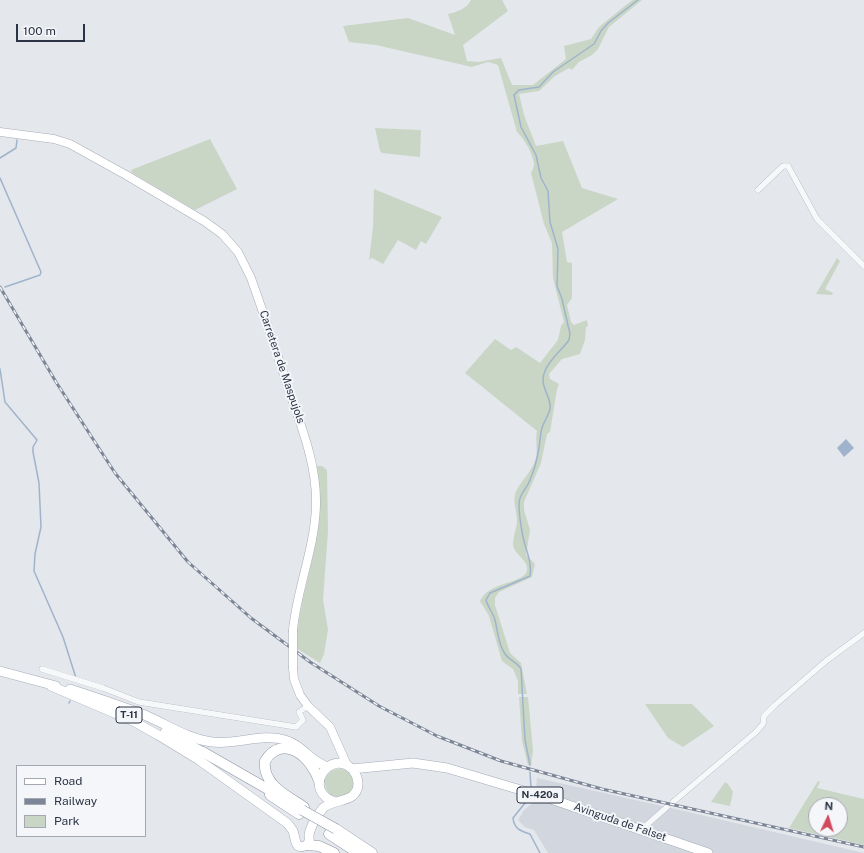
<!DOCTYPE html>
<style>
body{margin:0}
#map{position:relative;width:864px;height:853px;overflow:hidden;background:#e4e7ec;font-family:"Public Sans",sans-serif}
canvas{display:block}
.legend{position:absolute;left:16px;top:765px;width:130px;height:72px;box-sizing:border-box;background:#f4f6f9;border:1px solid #a4a8b1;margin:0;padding:5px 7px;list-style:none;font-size:12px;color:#2b3445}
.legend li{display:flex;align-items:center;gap:8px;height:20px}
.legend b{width:20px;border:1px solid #a4a8b1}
.north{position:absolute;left:808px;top:797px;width:40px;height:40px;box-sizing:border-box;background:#f4f6f9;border:1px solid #a4a8b1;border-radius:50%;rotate:4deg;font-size:11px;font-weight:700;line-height:16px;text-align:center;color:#2b3445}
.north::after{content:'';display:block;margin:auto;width:14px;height:18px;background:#d1495b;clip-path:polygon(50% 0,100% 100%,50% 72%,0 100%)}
.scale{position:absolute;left:16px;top:24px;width:69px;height:18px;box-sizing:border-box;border:2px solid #2b3445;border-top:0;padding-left:5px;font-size:12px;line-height:14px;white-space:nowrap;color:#2b3445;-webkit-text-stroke:3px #f4f6f9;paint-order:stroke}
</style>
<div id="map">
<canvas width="864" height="853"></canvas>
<ul class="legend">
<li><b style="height:5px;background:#fff"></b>Road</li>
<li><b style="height:5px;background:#7d8696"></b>Railway</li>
<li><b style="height:11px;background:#c9d6c5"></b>Park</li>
</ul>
<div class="north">N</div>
<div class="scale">100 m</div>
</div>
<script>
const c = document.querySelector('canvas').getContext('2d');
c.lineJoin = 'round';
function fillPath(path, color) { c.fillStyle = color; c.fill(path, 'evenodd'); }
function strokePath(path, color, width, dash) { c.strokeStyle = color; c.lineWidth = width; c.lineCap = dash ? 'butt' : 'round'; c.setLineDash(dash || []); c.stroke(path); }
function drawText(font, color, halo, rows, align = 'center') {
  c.font = font + ' "Public Sans",sans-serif'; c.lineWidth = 4; c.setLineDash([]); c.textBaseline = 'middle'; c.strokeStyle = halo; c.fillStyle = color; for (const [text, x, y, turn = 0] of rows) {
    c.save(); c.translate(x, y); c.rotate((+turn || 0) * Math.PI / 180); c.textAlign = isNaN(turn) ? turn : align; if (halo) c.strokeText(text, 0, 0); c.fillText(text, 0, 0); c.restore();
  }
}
const built = new Path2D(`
 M 537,778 L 671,808 L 864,853 L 548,853 L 534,830 L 525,827 L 518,820 L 524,810 L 535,801 Z`);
const green = new Path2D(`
 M 471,0 L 502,0 L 508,11 L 463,45 L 467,61 L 478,62 L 501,58 L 512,85 L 533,85 L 566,59 L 564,46 L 591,39 L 599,27 L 626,5 L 633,0 L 642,0 L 609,27 L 598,49 L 592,55 L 579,62 L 572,70 L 569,68 L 555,76 L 539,91 L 519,94 L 524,115 L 536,146 L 563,141 L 582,188 L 618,199 L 562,232 L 567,262 L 572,263 L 572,298 L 567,305 L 571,322 L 574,325 L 587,320 L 588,326 L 586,327 L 585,340 L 580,354 L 562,359 L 549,374 L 550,379 L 559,384 L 557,389 L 550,432 L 547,434 L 541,463 L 524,502 L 524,510 L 530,530 L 526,555 L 535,564 L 532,577 L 499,592 L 495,598 L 495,605 L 510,653 L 521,663 L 527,694 L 518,694 L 518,681 L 513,669 L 502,661 L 489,616 L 480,601 C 489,582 519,584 526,573 C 532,561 513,555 513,544 C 513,536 517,528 517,520 C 517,512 513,502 515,495 C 517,485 533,471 536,458 C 538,449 535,439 537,431 L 465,373 L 495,339 L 511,350 L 516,347 L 540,363 L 558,340 L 561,326 L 564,322 L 553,278 L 552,243 L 544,224 L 531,173 C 532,170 534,168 534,164 C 533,154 524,138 517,132 L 498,65 L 488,62 L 472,67 L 376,45 L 349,42 L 343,26 L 408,18 L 455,35 L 448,14 C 456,12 467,9 471,0 Z
 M 375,128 L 421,130 L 420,157 L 382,153 L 380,151 Z
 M 210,139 L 237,189 L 195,210 L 132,173 L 131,170 Z
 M 374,189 L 442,217 L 426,244 L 421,241 L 416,250 L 398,240 L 383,264 L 372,258 L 369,260 L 373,227 Z
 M 837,258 L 840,261 L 825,289 L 833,293 L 832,295 L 816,294 Z
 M 317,466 L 322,466 L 327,470 L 328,531 L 323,600 L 328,630 L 324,654 L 320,663 L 296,648 C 298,608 311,573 317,533 C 320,511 319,488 317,466 Z
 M 519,697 L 528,697 L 533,750 L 531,766 L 528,765 L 522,741 Z
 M 645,704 L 692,704 L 714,726 L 683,747 L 668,738 Z
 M325 783a14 14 0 1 1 28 0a14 14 0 1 1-28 0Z
 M 818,781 L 820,782 L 817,788 L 864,799 L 864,845 L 789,828 ZM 816,805 L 840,805 L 840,829 L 816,829 Z
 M 725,782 L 728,784 L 733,792 L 730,806 L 711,802 Z`);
const water = new Path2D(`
 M 846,439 L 854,448 L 844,457 L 837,448 Z`);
const stream = new Path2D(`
 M 0,158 L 16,148 L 17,140
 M 0,178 L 41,272 L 40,275 L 5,287
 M 0,369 L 5,402 L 37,440 L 33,447 L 33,452 L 39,483 L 41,527 L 35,554 L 34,571 L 63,637 L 76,678
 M 69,703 L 70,701
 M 530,765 L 525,740 L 521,669 C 517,662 510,661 505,654 C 498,644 498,632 495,620 C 493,613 488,607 486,600 L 490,593 L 530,576 C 532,561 526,551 523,537 C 521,527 519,515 519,504 C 519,493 527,489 530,480 C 537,464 539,449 541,432 C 542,424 548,417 550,409 C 552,396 538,386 545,371 C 549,360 562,350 569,340 L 570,334 L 562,299 L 557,286 L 558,249 L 550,222 L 548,191 L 541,178 L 536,155 L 521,127 L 514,95 L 519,90 L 539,87 L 553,72 L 594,44 L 601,31 L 608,23 L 638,0
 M 530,772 L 531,788
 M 529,798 L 513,818 C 514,829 521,831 530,834 L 540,853`);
const street = new Path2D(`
 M 758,190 L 783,166 L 788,166 L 817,219 L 864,266
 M 42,669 L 103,688 L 139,702 L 296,727 L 303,720 L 299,712 L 308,706
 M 673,802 L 756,732 L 763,724 L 764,716 L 775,705 L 826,661 L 864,633
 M 642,829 L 667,807`);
const secondary = new Path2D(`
 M 0,132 L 54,139 L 70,144 L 126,175 L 204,221 L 222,234 L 238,252 L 251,278 C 265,317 278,357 291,396 C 303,431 317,467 316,505 C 315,548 297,588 293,630
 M 293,668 L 294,679 L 300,695 L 308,706 L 330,727 L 347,765`);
const primary = new Path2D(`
 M 0,671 L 56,686
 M 51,686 L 133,721 L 158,735 L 199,760 L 287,823 C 289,825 291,828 293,831 C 296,838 294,853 308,844 C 310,840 309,838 309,835 C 310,827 318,814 323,808 C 334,798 357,804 358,784 C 358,779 356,774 353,770 C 330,746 300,792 336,802
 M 70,689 C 94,697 119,705 142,714 C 165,723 187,739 212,742 C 236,745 262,733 285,740 C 303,745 310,762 328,767
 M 165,732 L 203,752
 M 352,769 L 413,763 L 447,768 L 551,799 L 708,853`);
const highway = new Path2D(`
 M 203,752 L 278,795
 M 270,795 L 299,814
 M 304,807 C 288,796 262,785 265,761 C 283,732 312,758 319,781
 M 336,829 L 372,853
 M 329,834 L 358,853
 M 307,845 L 319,846 L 334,853`);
const rail = new Path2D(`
 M 0,287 L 56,382 L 115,473 L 188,562 L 251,618 L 310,662 L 379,706 L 437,736 L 501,761 L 602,789 L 864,847`);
const secondaryBridge = new Path2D(`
 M 293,668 L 293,630`);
const highwayBridge = new Path2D(`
 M 302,810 L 336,829`);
const shields = [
 [129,715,26],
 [540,795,46]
];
const shieldNames = [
 ["T-11",129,715],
 ["N-420a",540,795]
];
const streetNames = [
 ["Carretera de Maspujols",282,367,71],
 ["Avinguda de Falset",620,822,19]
];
fillPath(built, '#d2d6de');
fillPath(green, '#c9d6c5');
fillPath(water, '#9fb4cc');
strokePath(stream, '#9fb4cc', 1.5);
strokePath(street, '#a9aeb7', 6);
strokePath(secondary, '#a9aeb7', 9);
strokePath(primary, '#a3abb8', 10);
strokePath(highway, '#8b94a3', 11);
strokePath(street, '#f7f8fa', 5.5);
strokePath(secondary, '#fff', 8);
strokePath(primary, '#fff', 9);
strokePath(highway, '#fff', 10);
strokePath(rail, '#7d8696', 3);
strokePath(rail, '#f4f6f9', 1.5, [4.5]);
strokePath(secondaryBridge, '#a9aeb7', 9, []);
strokePath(highwayBridge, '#8b94a3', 11, []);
strokePath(secondaryBridge, '#fff', 8);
strokePath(highwayBridge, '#fff', 10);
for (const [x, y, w] of shields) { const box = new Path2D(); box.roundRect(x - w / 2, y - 8, w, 16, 3); c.fillStyle = '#f4f6f9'; c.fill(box); strokePath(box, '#2b3445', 1); }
drawText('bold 10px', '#2b3445', null, shieldNames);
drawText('11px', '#2b3445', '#f4f6f9', streetNames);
</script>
